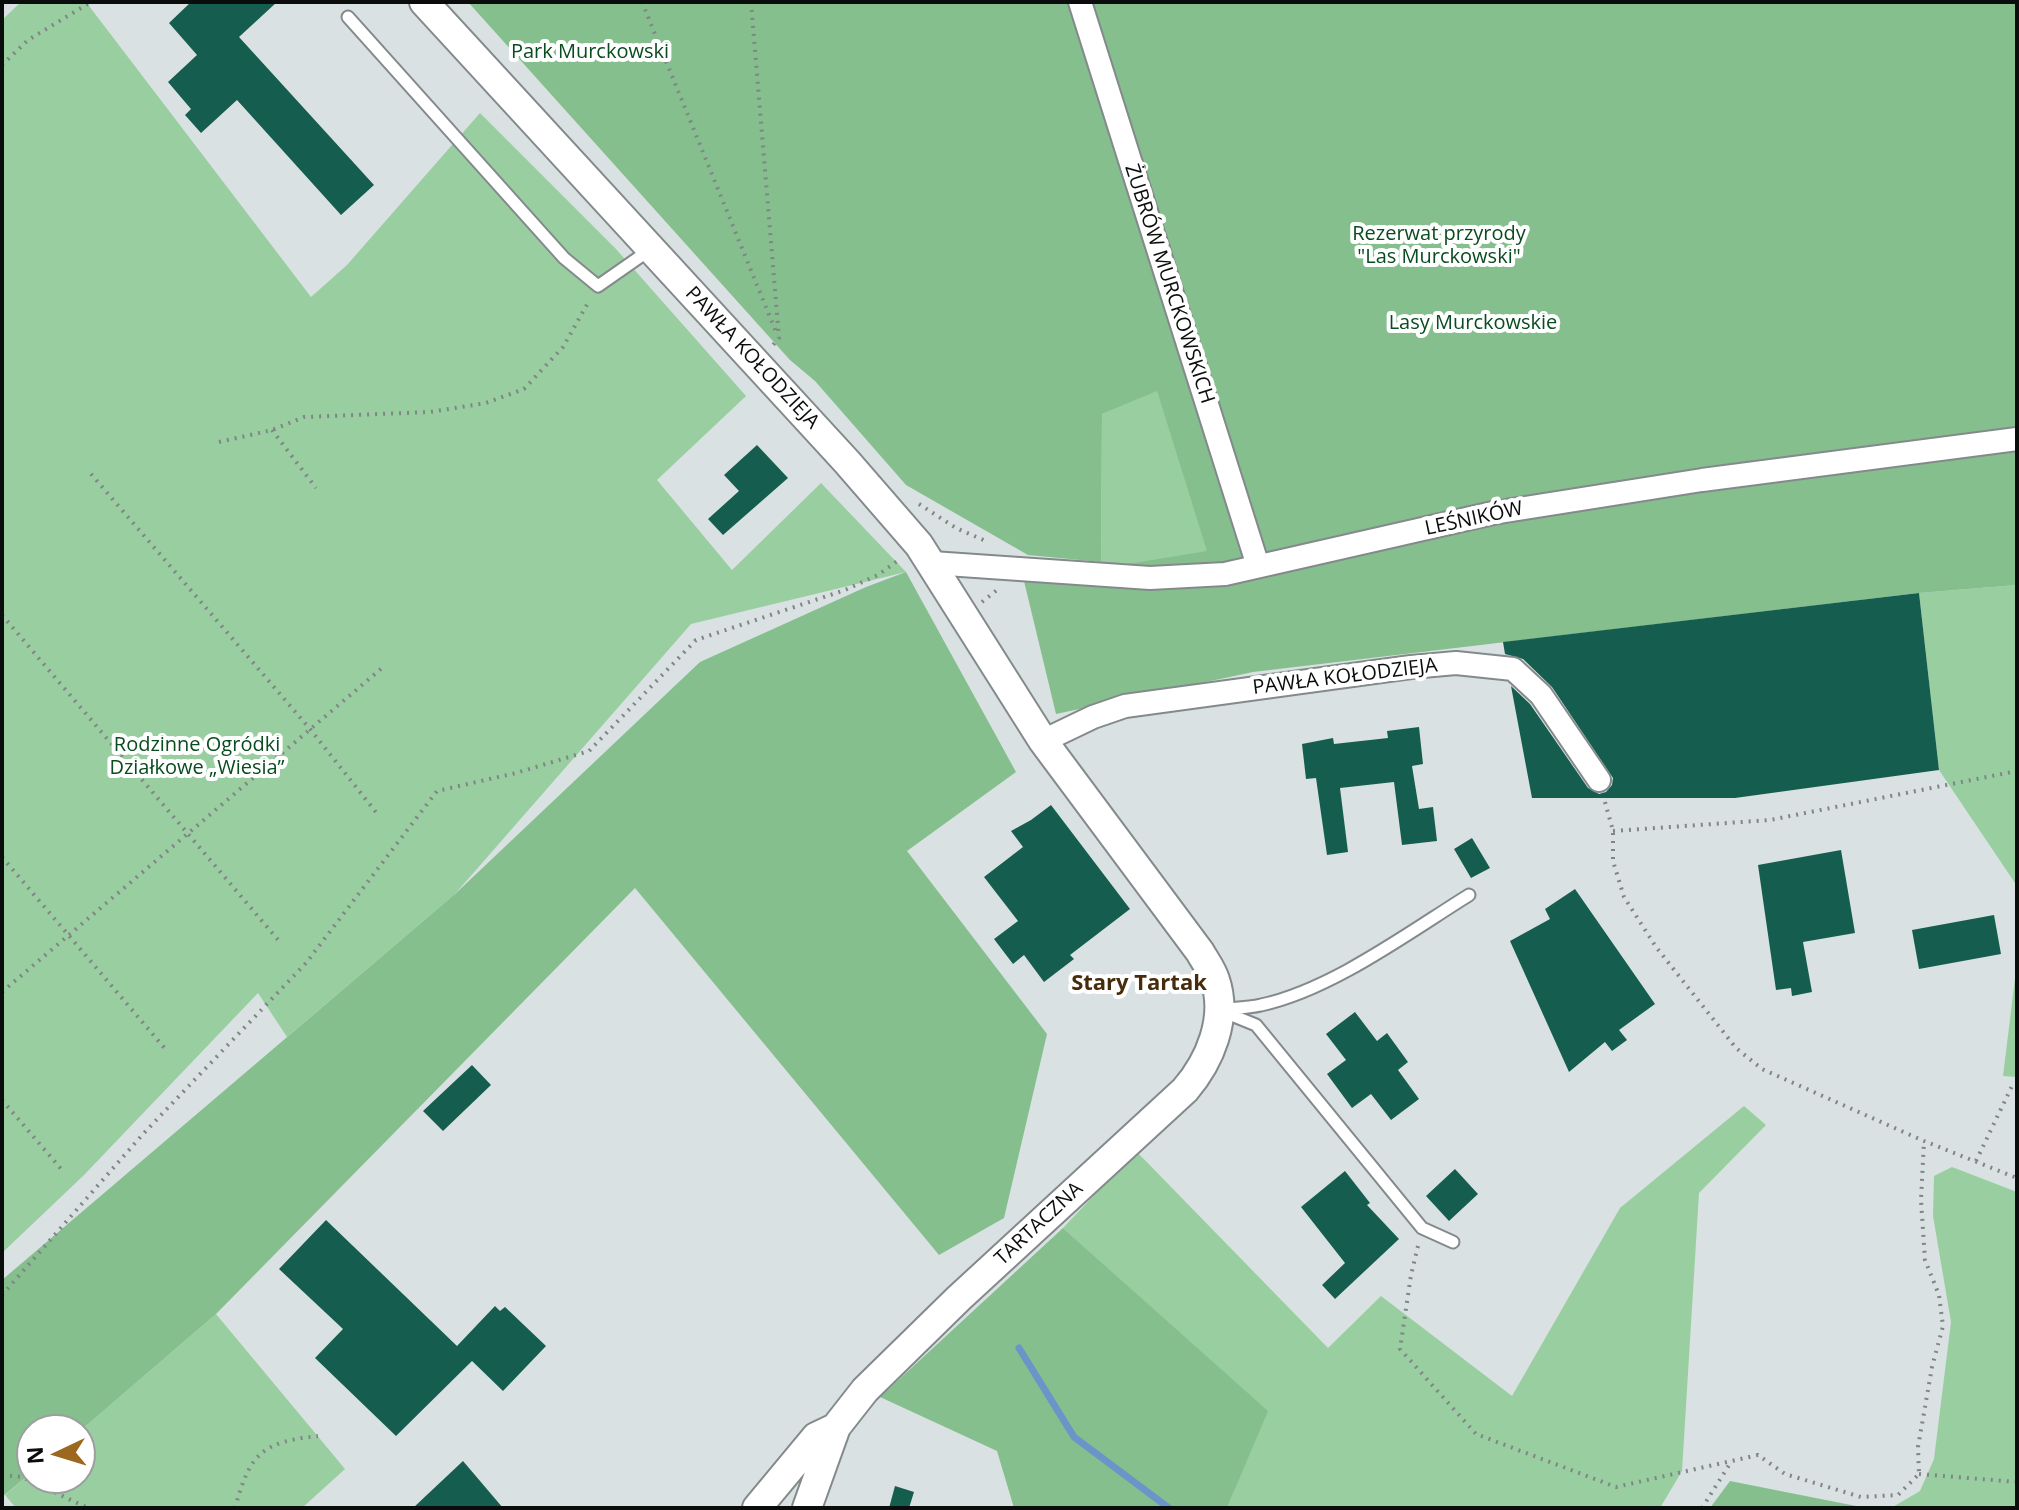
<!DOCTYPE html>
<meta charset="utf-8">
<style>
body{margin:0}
#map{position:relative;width:2019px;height:1510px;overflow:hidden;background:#dae1e2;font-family:"Open Sans",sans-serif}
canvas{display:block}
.frame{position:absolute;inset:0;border:4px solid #0b0d0d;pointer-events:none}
.north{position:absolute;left:16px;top:1414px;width:80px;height:80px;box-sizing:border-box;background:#fff;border:2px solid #9d9e9e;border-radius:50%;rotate:266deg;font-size:22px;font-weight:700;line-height:32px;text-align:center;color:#0b0d0d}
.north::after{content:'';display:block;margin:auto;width:28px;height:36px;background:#9c671f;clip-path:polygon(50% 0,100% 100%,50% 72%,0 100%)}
</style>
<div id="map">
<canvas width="2019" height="1510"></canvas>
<div class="frame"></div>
<div class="north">N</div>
</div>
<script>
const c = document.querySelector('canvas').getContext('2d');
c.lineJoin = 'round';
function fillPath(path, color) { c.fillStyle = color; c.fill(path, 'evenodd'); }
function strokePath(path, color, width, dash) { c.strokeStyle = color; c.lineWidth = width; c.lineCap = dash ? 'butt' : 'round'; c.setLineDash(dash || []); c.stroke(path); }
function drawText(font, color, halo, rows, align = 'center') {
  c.font = font + ' "Open Sans",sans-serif'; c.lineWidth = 8; c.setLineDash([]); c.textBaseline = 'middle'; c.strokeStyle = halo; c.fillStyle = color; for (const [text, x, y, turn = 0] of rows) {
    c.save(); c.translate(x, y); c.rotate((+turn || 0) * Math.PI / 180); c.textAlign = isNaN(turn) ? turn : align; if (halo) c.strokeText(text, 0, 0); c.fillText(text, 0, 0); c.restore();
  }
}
const green = new Path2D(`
 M 21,2 L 86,2 L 311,297 L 347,265 L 480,113 L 616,249 L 746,396 L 657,480 L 732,570 L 821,483 L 906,572 L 691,624 L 455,894 L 287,1037 L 258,993 L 84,1175 L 2,1253 L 2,20 Z
 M 1157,390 L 1208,552 L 1101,569 L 1102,414 Z
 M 2017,585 L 2017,886 L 1939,770 L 1919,593 Z
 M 2017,962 L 2017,1077 L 2003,1076 Z
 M 1744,1106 L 1766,1125 L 1699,1193 L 1682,1471 L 1660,1508 L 1227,1508 L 1267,1411 L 1063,1228 L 1136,1151 L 1328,1348 L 1381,1296 L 1512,1396 L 1620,1208 Z
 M 1952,1167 L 2017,1192 L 2017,1508 L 1891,1508 L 1920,1491 L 1934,1459 L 1951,1322 L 1933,1216 L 1934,1176 Z
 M 216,1314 L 345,1469 L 302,1508 L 16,1508 L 5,1495 L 32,1472 L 32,1478 L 80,1478 L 80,1431 Z`);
const forest = new Path2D(`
 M 468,2 L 2017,2 L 2017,585 L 1919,593 L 1253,672 L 1056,714 L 1024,581 L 1207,551 L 1157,391 L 1102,414 L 1101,562 L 1028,555 L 906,485 L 815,381 L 790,360 Z
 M 906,572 L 1016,772 L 907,851 L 1047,1034 L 1004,1218 L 939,1255 L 635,888 L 216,1314 L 80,1431 L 32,1430 L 32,1472 L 2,1497 L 2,1280 L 455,894 L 700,662 L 866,587 Z
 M 1063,1228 L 1268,1411 L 1227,1508 L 1014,1508 L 997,1451 L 880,1397 Z
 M 1730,1481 L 1866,1508 L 1710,1508 Z`);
const stream = new Path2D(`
 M 1019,1348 L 1074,1437 L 1169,1508`);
const building = new Path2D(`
 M 191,2 L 277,2 L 239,37 L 374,185 L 341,215 L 237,100 L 201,133 L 185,115 L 191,109 L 168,82 L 197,55 L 169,23 Z
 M 757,445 L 788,478 L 723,535 L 708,519 L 739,491 L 724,475 Z
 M 1919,593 L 1939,770 L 1735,798 L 1532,798 L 1511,686 L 1530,704 L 1588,788 L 1599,794 L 1606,792 L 1612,785 L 1613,778 L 1552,687 L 1523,659 L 1505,654 L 1503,642 Z
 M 1419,727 L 1423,764 L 1412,766 L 1419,809 L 1433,807 L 1437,841 L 1402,845 L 1394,782 L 1340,788 L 1348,852 L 1327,855 L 1316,778 L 1306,779 L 1302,744 L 1333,738 L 1334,744 L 1388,738 L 1387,731 Z
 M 1051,805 L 1130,909 L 1070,955 L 1074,959 L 1044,982 L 1024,955 L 1013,964 L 994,939 L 1018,921 L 984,877 L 1023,847 L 1011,831 L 1031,820 Z
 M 1472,838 L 1490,868 L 1471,878 L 1454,849 Z
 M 1841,850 L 1855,933 L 1803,942 L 1812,992 L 1792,996 L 1791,988 L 1776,990 L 1758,865 Z
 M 1575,889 L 1655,1004 L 1619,1030 L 1627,1040 L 1612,1051 L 1605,1042 L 1569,1072 L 1510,941 L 1550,919 L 1545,909 Z
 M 1994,915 L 2001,954 L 1919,969 L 1912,930 Z
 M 1355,1012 L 1377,1041 L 1387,1033 L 1408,1062 L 1398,1070 L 1419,1099 L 1391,1120 L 1371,1094 L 1352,1108 L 1327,1074 L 1346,1060 L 1326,1034 Z
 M 472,1065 L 491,1085 L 443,1131 L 423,1111 Z
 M 1455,1169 L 1478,1194 L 1449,1221 L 1426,1196 Z
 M 1345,1171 L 1370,1203 L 1367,1205 L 1399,1239 L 1335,1299 L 1322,1285 L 1345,1263 L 1301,1207 Z
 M 326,1220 L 457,1346 L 495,1306 L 500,1311 L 505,1307 L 546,1346 L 503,1391 L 472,1361 L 396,1436 L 315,1358 L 343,1329 L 279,1269 Z
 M 463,1461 L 503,1508 L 413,1508 Z
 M 895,1486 L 914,1492 L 909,1508 L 889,1508 Z`);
const path = new Path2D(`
 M 642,2 L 776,332
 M 751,2 L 779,338 L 773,345
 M 2,65 L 28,40 L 91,2
 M 272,430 L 316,488
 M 219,442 L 272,430 L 304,417 L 430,412 L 486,403 L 524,389 L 563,347 L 589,301
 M 91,474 L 310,729 L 379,816
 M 919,504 L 956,528 L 988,542
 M 982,602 L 997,590
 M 2,615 L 279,941
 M 1605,802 L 1613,831 L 1613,861 L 1624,897 L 1656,947 L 1736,1048 L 1762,1069 L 1924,1141 L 2017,1178
 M 1613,831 L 1770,820 L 2017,771
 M 2,857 L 167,1051
 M 2,992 L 382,668
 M 2,1100 L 62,1170
 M 1976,1161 L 2012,1086 L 2017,1087
 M 1418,1246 L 1411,1275 L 1400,1349 L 1476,1434 L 1616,1487 L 1758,1455 L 1785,1474 L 1861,1497 L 1898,1495 L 1919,1474 L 1918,1447 L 1932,1367 L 1943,1326 L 1939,1295 L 1925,1260 L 1921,1200 L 1924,1141
 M 2,1295 L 143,1134 L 306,963 L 437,791 L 516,773 L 589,751 L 696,640 L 845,590 L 878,575 L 900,559
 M 1919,1474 L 2017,1482
 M 2,1475 L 22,1477 L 88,1508
 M 235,1508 C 250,1453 262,1442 318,1436
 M 1702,1508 L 1731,1462`);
const service = new Path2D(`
 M 348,17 L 564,258 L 598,286 L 651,249
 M 1223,1009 C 1236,1008 1249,1008 1261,1005 C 1331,990 1408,933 1469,895
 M 1219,1010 L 1256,1025 L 1422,1228 L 1453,1242`);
const minor = new Path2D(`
 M 1080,2 L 1258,566
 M 932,563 L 1150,578 L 1225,574 L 1493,513 L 1702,480 L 2017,439
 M 1043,741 L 1093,717 L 1125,706 L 1411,667 L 1456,663 L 1513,669 L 1541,695 L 1599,780`);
const tertiary = new Path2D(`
 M 424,2 L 847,462 L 919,545 L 1043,741 L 1200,952 C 1205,961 1212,970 1215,980 C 1228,1018 1210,1061 1185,1090 L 959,1298 L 865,1390 L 836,1427 L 807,1508
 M 757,1508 L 816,1437 L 835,1428`);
const parkNames = [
 ["Park Murckowski",590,52],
 ["Rezerwat przyrody",1439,234],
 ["\"Las Murckowski\"",1439,257],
 ["Lasy Murckowskie",1473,323],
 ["Rodzinne Ogródki",197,745],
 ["Działkowe „Wiesia”",197,768]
];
const streetNames = [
 ["ŻUBRÓW MURCKOWSKICH",1169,284,72],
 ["PAWŁA KOŁODZIEJA",752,358,47],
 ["LEŚNIKÓW",1474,519,-12],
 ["PAWŁA KOŁODZIEJA",1345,677,-7],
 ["TARTACZNA",1039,1224,-43]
];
const neighbourhoodNames = [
 ["Stary Tartak",1139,984]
];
fillPath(green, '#99cea1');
fillPath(forest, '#85bf8e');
strokePath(stream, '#6b94c9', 7);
fillPath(building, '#155e4f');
strokePath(service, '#848a8b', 15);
strokePath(minor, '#848a8b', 26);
strokePath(tertiary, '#848a8b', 32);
strokePath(path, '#808585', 4, [2, 6]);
strokePath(service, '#fff', 11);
strokePath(minor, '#fff', 22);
strokePath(tertiary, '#fff', 28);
drawText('20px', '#094c20', '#fff', parkNames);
drawText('20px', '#0b0d0d', '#fff', streetNames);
drawText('bold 22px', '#462c0a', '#fff', neighbourhoodNames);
</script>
